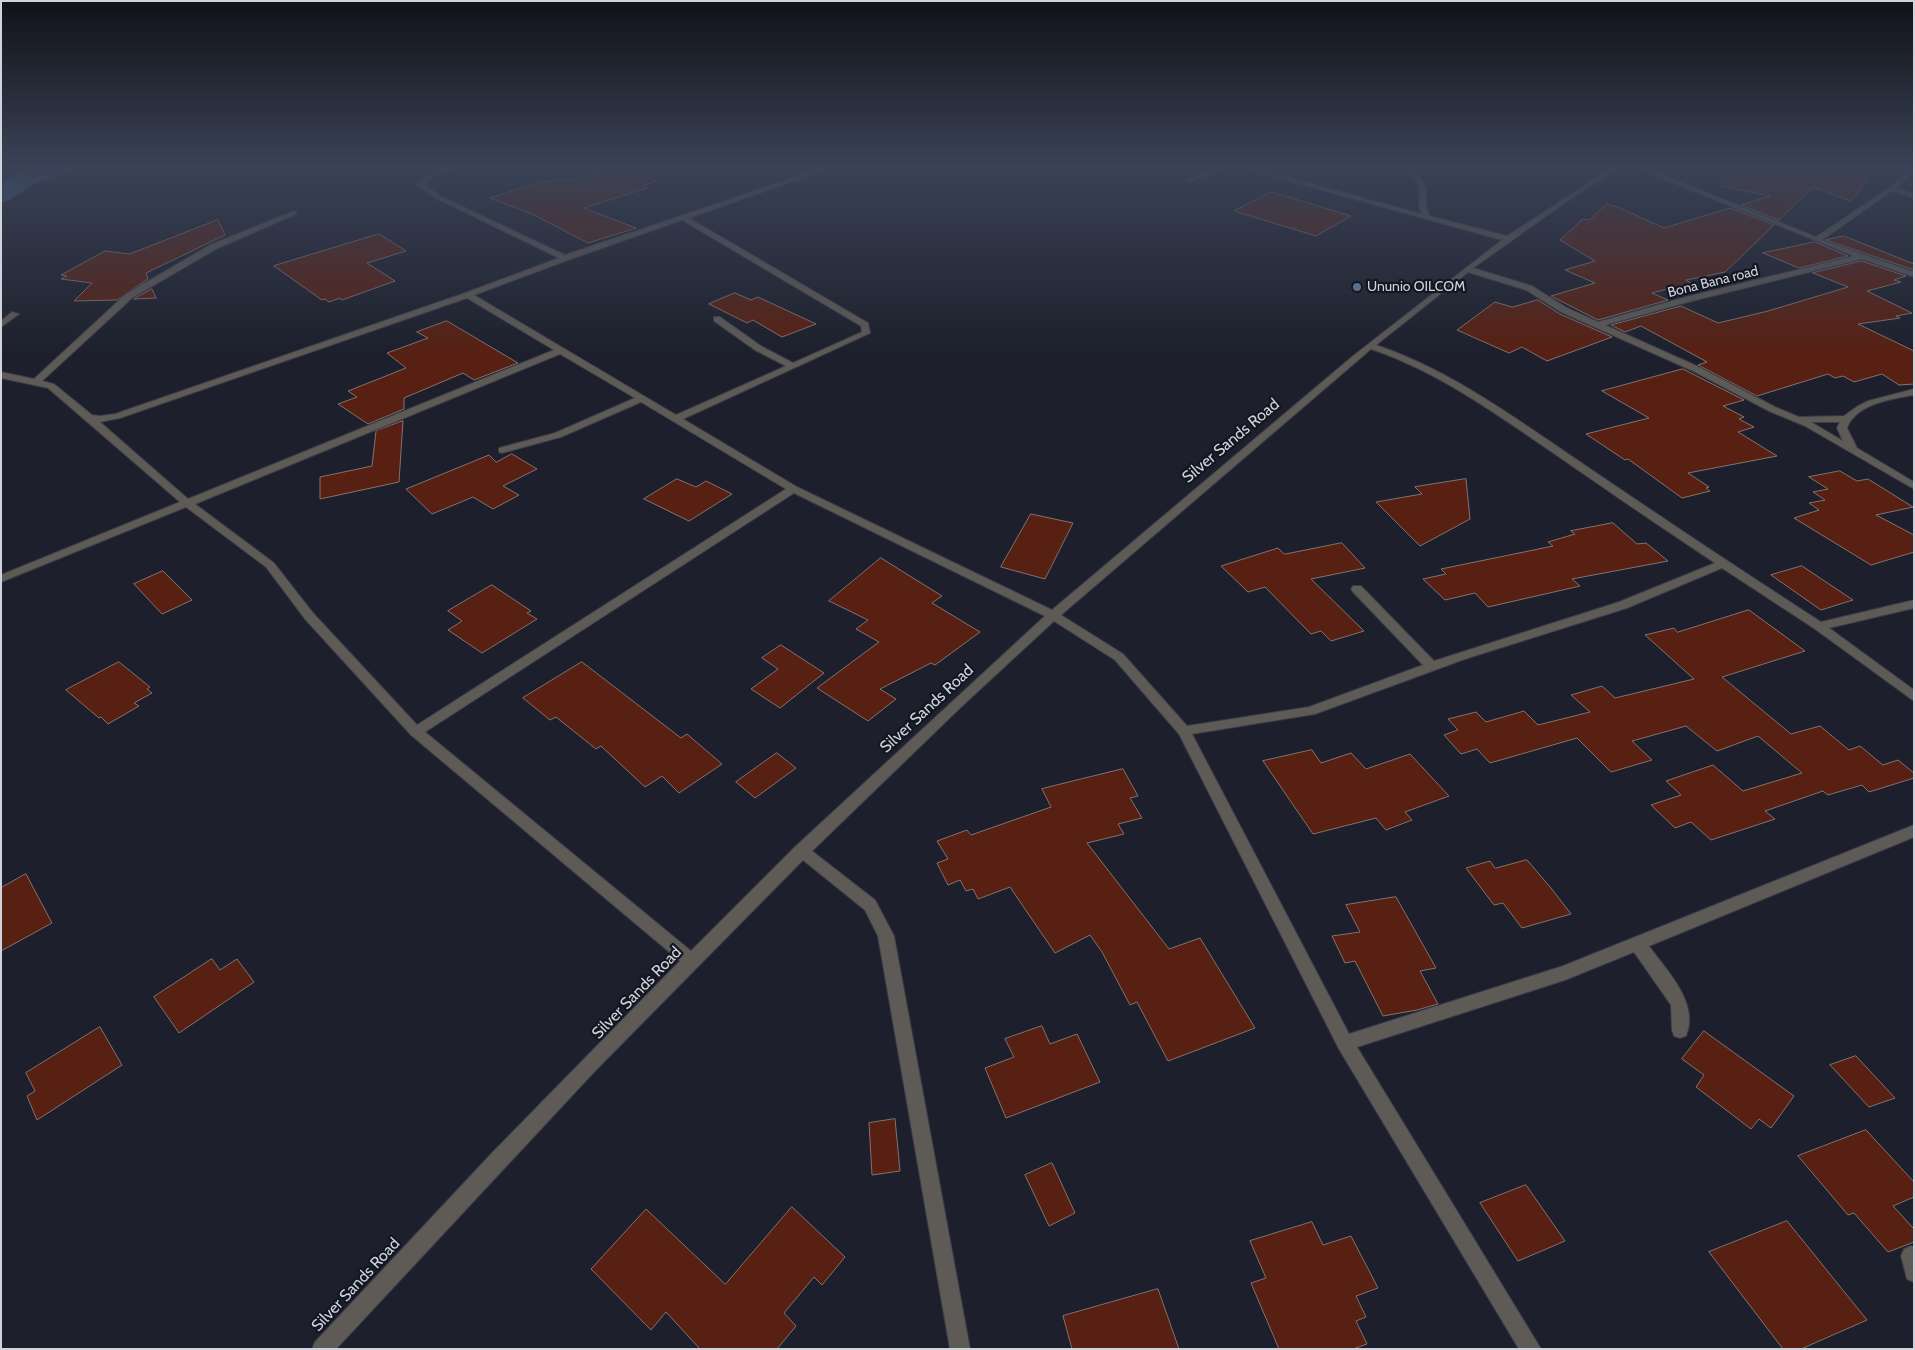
<!DOCTYPE html>
<style>
body{margin:0}
#map{position:relative;width:1915px;height:1350px;overflow:hidden;background:#1d202c;font-family:Cabin,sans-serif}
canvas{display:block}
.frame{position:absolute;inset:0;border:2px solid #d0d3db;pointer-events:none}
</style>
<div id="map">
<canvas width="1915" height="1350"></canvas>
<div class="frame"></div>
</div>
<script>
const c = document.querySelector('canvas').getContext('2d');
c.lineJoin = 'round';
function fillPath(path, color) { c.fillStyle = color; c.fill(path, 'evenodd'); }
function strokePath(path, color, width, dash) { c.strokeStyle = color; c.lineWidth = width; c.lineCap = dash ? 'butt' : 'round'; c.setLineDash(dash || []); c.stroke(path); }
function drawText(font, color, halo, rows, align = 'center') {
  c.font = font + ' Cabin,sans-serif'; c.lineWidth = 4.5; c.setLineDash([]); c.textBaseline = 'middle'; c.strokeStyle = halo; c.fillStyle = color; for (const [text, x, y, turn = 0] of rows) {
    c.save(); c.translate(x, y); c.rotate((+turn || 0) * Math.PI / 180); c.textAlign = isNaN(turn) ? turn : align; if (halo) c.strokeText(text, 0, 0); c.fillText(text, 0, 0); c.restore();
  }
}
const river = new Path2D(`
 M 39,166 L 78,166 L 74,171 L 36,183 L 10,200 L 1,202 L 1,183 L 18,173 Z`);
const building = new Path2D(`
 M 1736,166 L 1835,166 L 1834,168 L 1862,173 L 1860,176 L 1868,178 L 1851,201 L 1813,187 L 1779,220 L 1741,205 L 1770,196 L 1720,186 Z
 M 621,167 L 657,181 L 643,186 L 647,188 L 584,208 L 636,228 L 588,243 L 532,214 L 490,198 L 542,181 L 546,182 L 562,178 L 570,181 Z
 M 1272,192 L 1351,216 L 1316,236 L 1234,211 Z
 M 1607,204 L 1618,207 L 1664,228 L 1730,208 L 1774,225 L 1725,272 L 1686,280 L 1691,283 L 1652,293 L 1668,300 L 1598,320 L 1551,296 L 1595,283 L 1565,270 L 1595,261 L 1560,240 L 1583,219 L 1589,220 Z
 M 218,220 L 225,235 L 146,273 L 148,279 L 117,300 L 74,301 L 92,283 L 61,279 L 67,276 L 61,275 L 105,251 L 129,254 Z
 M 379,234 L 406,251 L 367,263 L 395,281 L 342,300 L 340,298 L 329,302 L 325,299 L 322,300 L 274,266 Z
 M 1844,236 L 1914,264 L 1914,270 L 1826,240 Z
 M 1815,242 L 1848,256 L 1799,268 L 1763,253 Z
 M 1862,261 L 1906,276 L 1894,280 L 1901,282 L 1867,291 L 1912,313 L 1896,316 L 1900,318 L 1858,324 L 1914,351 L 1914,384 L 1899,385 L 1882,374 L 1854,382 L 1843,376 L 1835,378 L 1828,374 L 1757,396 L 1698,365 L 1707,362 L 1641,326 L 1625,332 L 1611,325 L 1681,306 L 1718,323 L 1768,311 L 1848,287 L 1813,273 Z
 M 152,289 L 156,298 L 134,299 Z
 M 735,293 L 751,300 L 758,297 L 816,324 L 782,337 L 753,320 L 747,323 L 709,304 Z
 M 1538,300 L 1560,314 L 1612,337 L 1547,361 L 1522,347 L 1509,353 L 1457,330 L 1495,302 L 1512,307 Z
 M 447,321 L 518,363 L 474,380 L 463,373 L 404,398 L 404,409 L 368,424 L 338,404 L 357,397 L 348,391 L 406,368 L 387,353 L 428,338 L 417,332 Z
 M 1683,369 L 1744,400 L 1723,406 L 1744,417 L 1739,419 L 1754,427 L 1738,432 L 1777,456 L 1688,473 L 1709,487 L 1706,488 L 1710,491 L 1682,498 L 1628,459 L 1625,460 L 1586,434 L 1649,418 L 1602,391 Z
 M 403,421 L 399,482 L 320,499 L 320,477 L 372,466 L 376,431 Z
 M 512,454 L 537,469 L 503,486 L 519,495 L 493,509 L 473,497 L 432,514 L 406,489 L 489,455 L 496,462 Z
 M 1840,471 L 1857,481 L 1868,479 L 1913,507 L 1876,515 L 1914,535 L 1914,552 L 1871,565 L 1794,518 L 1819,510 L 1809,503 L 1825,500 L 1813,492 L 1828,489 L 1809,477 Z
 M 677,479 L 696,487 L 706,481 L 732,494 L 689,521 L 644,499 Z
 M 1466,479 L 1470,519 L 1420,546 L 1376,502 L 1422,494 L 1415,487 Z
 M 1031,514 L 1073,523 L 1045,579 L 1001,567 Z
 M 1613,523 L 1637,544 L 1646,543 L 1668,561 L 1572,579 L 1580,586 L 1488,607 L 1475,593 L 1445,600 L 1423,579 L 1446,574 L 1441,569 L 1553,546 L 1548,542 L 1575,534 L 1571,531 Z
 M 1342,543 L 1365,568 L 1311,579 L 1364,631 L 1331,641 L 1321,631 L 1311,634 L 1265,587 L 1248,592 L 1221,566 L 1278,548 L 1284,554 Z
 M 881,558 L 942,596 L 932,603 L 980,632 L 935,665 L 931,663 L 880,689 L 896,699 L 868,721 L 817,688 L 879,642 L 856,629 L 868,620 L 829,601 Z
 M 1802,566 L 1853,600 L 1821,610 L 1771,575 Z
 M 163,571 L 192,600 L 162,614 L 134,584 Z
 M 492,585 L 531,611 L 527,613 L 537,619 L 482,653 L 448,630 L 462,621 L 448,611 Z
 M 1749,610 L 1805,651 L 1722,677 L 1791,734 L 1820,726 L 1849,750 L 1860,746 L 1883,765 L 1898,760 L 1914,773 L 1914,778 L 1869,792 L 1862,785 L 1828,795 L 1823,791 L 1765,811 L 1775,819 L 1711,840 L 1691,822 L 1675,828 L 1651,805 L 1681,795 L 1666,781 L 1713,765 L 1743,791 L 1802,773 L 1758,736 L 1717,751 L 1686,726 L 1632,741 L 1652,760 L 1611,772 L 1577,738 L 1490,763 L 1477,749 L 1461,754 L 1444,735 L 1458,730 L 1448,719 L 1476,712 L 1486,722 L 1524,711 L 1538,725 L 1590,712 L 1571,695 L 1602,686 L 1615,698 L 1694,679 L 1645,635 L 1674,628 L 1677,632 Z
 M 781,645 L 824,673 L 780,708 L 751,689 L 778,669 L 762,658 Z
 M 119,662 L 150,687 L 147,689 L 152,693 L 134,703 L 139,706 L 108,724 L 101,717 L 99,718 L 66,690 Z
 M 582,662 L 681,738 L 687,734 L 722,764 L 679,793 L 662,776 L 645,787 L 601,746 L 596,749 L 556,717 L 550,720 L 523,698 Z
 M 1312,750 L 1321,763 L 1351,753 L 1366,769 L 1410,754 L 1449,796 L 1405,812 L 1412,820 L 1386,830 L 1376,818 L 1313,834 L 1263,761 Z
 M 777,753 L 796,768 L 755,798 L 736,782 Z
 M 1123,769 L 1138,796 L 1130,798 L 1142,818 L 1118,824 L 1124,834 L 1087,843 L 1169,949 L 1200,938 L 1255,1028 L 1168,1061 L 1137,1002 L 1130,1005 L 1102,952 L 1090,935 L 1055,953 L 1010,887 L 978,899 L 973,889 L 966,891 L 960,880 L 948,885 L 937,863 L 948,859 L 937,841 L 967,830 L 971,835 L 1051,807 L 1042,789 Z
 M 1527,860 L 1551,888 L 1571,914 L 1522,928 L 1503,903 L 1494,905 L 1466,868 L 1490,861 L 1495,868 Z
 M 26,874 L 52,923 L 1,951 L 1,888 Z
 M 1396,897 L 1436,968 L 1420,971 L 1438,1004 L 1417,1010 L 1383,1016 L 1355,961 L 1345,963 L 1332,936 L 1360,932 L 1346,905 Z
 M 212,959 L 220,970 L 237,959 L 254,982 L 179,1033 L 154,997 Z
 M 1042,1026 L 1050,1044 L 1077,1034 L 1100,1082 L 1006,1118 L 985,1068 L 1014,1057 L 1005,1039 Z
 M 100,1027 L 122,1065 L 37,1120 L 27,1096 L 35,1091 L 26,1073 Z
 M 1704,1031 L 1794,1096 L 1771,1128 L 1759,1119 L 1751,1129 L 1696,1087 L 1704,1075 L 1682,1059 Z
 M 1856,1056 L 1895,1098 L 1869,1107 L 1830,1065 Z
 M 895,1119 L 900,1171 L 872,1175 L 869,1123 Z
 M 1866,1130 L 1914,1182 L 1914,1197 L 1893,1206 L 1914,1229 L 1914,1242 L 1888,1252 L 1854,1213 L 1848,1215 L 1798,1156 Z
 M 1052,1163 L 1075,1213 L 1049,1226 L 1025,1175 Z
 M 1526,1185 L 1565,1241 L 1518,1261 L 1480,1203 Z
 M 792,1207 L 845,1257 L 822,1285 L 814,1277 L 784,1313 L 796,1326 L 777,1349 L 700,1349 L 666,1312 L 651,1330 L 591,1269 L 646,1209 L 725,1284 Z
 M 1787,1221 L 1867,1320 L 1801,1349 L 1783,1349 L 1709,1252 Z
 M 1312,1222 L 1323,1245 L 1351,1236 L 1378,1288 L 1356,1296 L 1366,1317 L 1356,1321 L 1367,1344 L 1353,1349 L 1279,1349 L 1251,1283 L 1266,1278 L 1250,1241 Z
 M 1158,1289 L 1179,1349 L 1072,1349 L 1063,1316 Z`);
const minor = new Path2D(`
 M 464,166 L 434,176 L 424,184 L 440,196 L 565,255 L 828,166 L 837,166 L 689,218 L 868,323 L 870,333 L 683,419 L 797,487 L 1052,610 L 1353,356 L 1502,240 L 1235,166 L 1245,166 L 1422,214 C 1417,204 1420,200 1420,191 C 1419,182 1411,173 1406,166 L 1412,166 C 1417,174 1426,182 1426,192 C 1427,202 1424,206 1430,216 L 1507,236 L 1615,166 L 1622,166 L 1566,202 L 1473,268 L 1532,286 L 1567,308 L 1598,322 L 1686,297 L 1854,256 L 1632,166 L 1641,166 L 1816,237 L 1889,188 L 1914,166 L 1914,171 L 1896,188 L 1914,194 L 1914,198 L 1892,191 L 1822,240 L 1914,272 L 1914,277 L 1862,259 L 1692,301 L 1605,325 L 1699,367 L 1775,407 L 1799,417 L 1844,416 L 1858,406 L 1868,401 L 1914,389 L 1914,395 C 1891,399 1856,404 1847,428 L 1857,448 L 1914,482 L 1914,489 L 1805,426 L 1769,411 L 1693,371 L 1561,312 L 1526,290 L 1468,272 L 1376,345 C 1453,371 1519,421 1586,466 C 1664,519 1742,571 1821,622 L 1914,600 L 1914,608 L 1829,628 L 1914,690 L 1914,701 L 1815,629 L 1722,568 L 1627,608 L 1465,659 L 1315,714 L 1192,734 L 1349,1034 L 1563,966 L 1914,825 L 1914,837 L 1649,946 C 1666,970 1700,1003 1686,1036 L 1680,1038 L 1674,1036 L 1672,1030 L 1671,1005 L 1634,952 L 1565,980 L 1357,1047 L 1541,1349 L 1519,1349 L 1339,1049 L 1179,734 L 1115,660 L 1054,621 L 961,707 L 812,851 L 875,900 L 894,936 L 970,1349 L 950,1349 L 878,936 L 865,910 L 803,860 L 594,1072 L 336,1349 L 312,1349 L 315,1342 L 492,1153 L 680,961 L 411,735 L 305,619 L 266,567 L 186,507 L 1,582 L 1,575 L 180,502 L 48,388 L 1,378 L 1,372 L 34,379 L 126,294 L 210,245 L 294,211 L 296,212 L 296,214 L 216,249 L 132,298 L 42,381 L 54,384 L 92,415 L 100,416 L 115,414 L 465,293 L 559,258 L 436,198 L 417,185 C 427,170 447,166 464,166 ZM 682,220 L 861,326 L 862,332 L 793,363 L 761,346 L 720,317 L 714,317 L 714,321 L 755,350 L 786,366 L 676,415 L 474,295 L 568,260 ZM 467,298 L 554,350 L 188,499 L 100,422 L 120,418 ZM 1371,349 C 1436,371 1492,411 1549,450 C 1604,488 1659,526 1715,563 L 1619,602 L 1434,661 L 1361,586 L 1353,586 L 1351,589 L 1353,592 L 1423,665 L 1309,707 L 1187,726 L 1123,654 L 1061,615 ZM 560,354 L 635,398 L 555,433 L 499,448 L 499,452 L 502,453 L 561,437 L 641,402 L 786,489 L 417,725 L 313,613 L 274,563 L 195,504 ZM 1811,422 L 1840,422 L 1837,428 L 1843,441 ZM 794,493 L 1045,616 L 796,846 L 691,951 L 425,732 Z
 M 581,166 L 593,166 L 601,169 L 598,171 Z
 M 1221,166 L 1230,166 L 1191,182 L 1186,181 Z
 M 12,312 L 19,314 L 1,327 L 1,321 Z
 M 1911,1246 L 1914,1247 L 1914,1282 L 1907,1279 L 1901,1256 L 1904,1249 Z`);
const markers = [
 [1357,287,5,"#5c6f8a"]
];
const farStreetnames = [
 ["Bona Bana road",1713,282,-14]
];
const farPoinames = [
 ["Ununio OILCOM",1367,287]
];
const streetNames = [
 ["Silver Sands Road",1231,441,-40],
 ["Silver Sands Road",927,709,-43],
 ["Silver Sands Road",637,993,-46],
 ["Silver Sands Road",356,1285,-47]
];
fillPath(river, '#3c6591');
fillPath(building, '#572012');
strokePath(building, '#83726d', 1);
strokePath(minor, '#3a3d48', 2);
fillPath(minor, '#5e5a55');
const sky = c.createLinearGradient(0, 0, 0, 355);
sky.addColorStop(0, '#101218');
sky.addColorStop(0.47, '#3a4256');
sky.addColorStop(1, '#3a425600');
c.fillStyle = sky;
c.fillRect(0, 0, 1915, 355);
for (const [x, y, r, color] of markers) { const dot = new Path2D(); dot.arc(x, y, r, 0, 2 * Math.PI); c.fillStyle = color; c.fill(dot); strokePath(dot, '#131722', 2); }
drawText('14px', '#d0d3db', '#131722', farStreetnames);
drawText('14px', '#d0d3db', '#131722', farPoinames, 'left');
drawText('16px', '#d0d3db', '#131722', streetNames);
</script>
